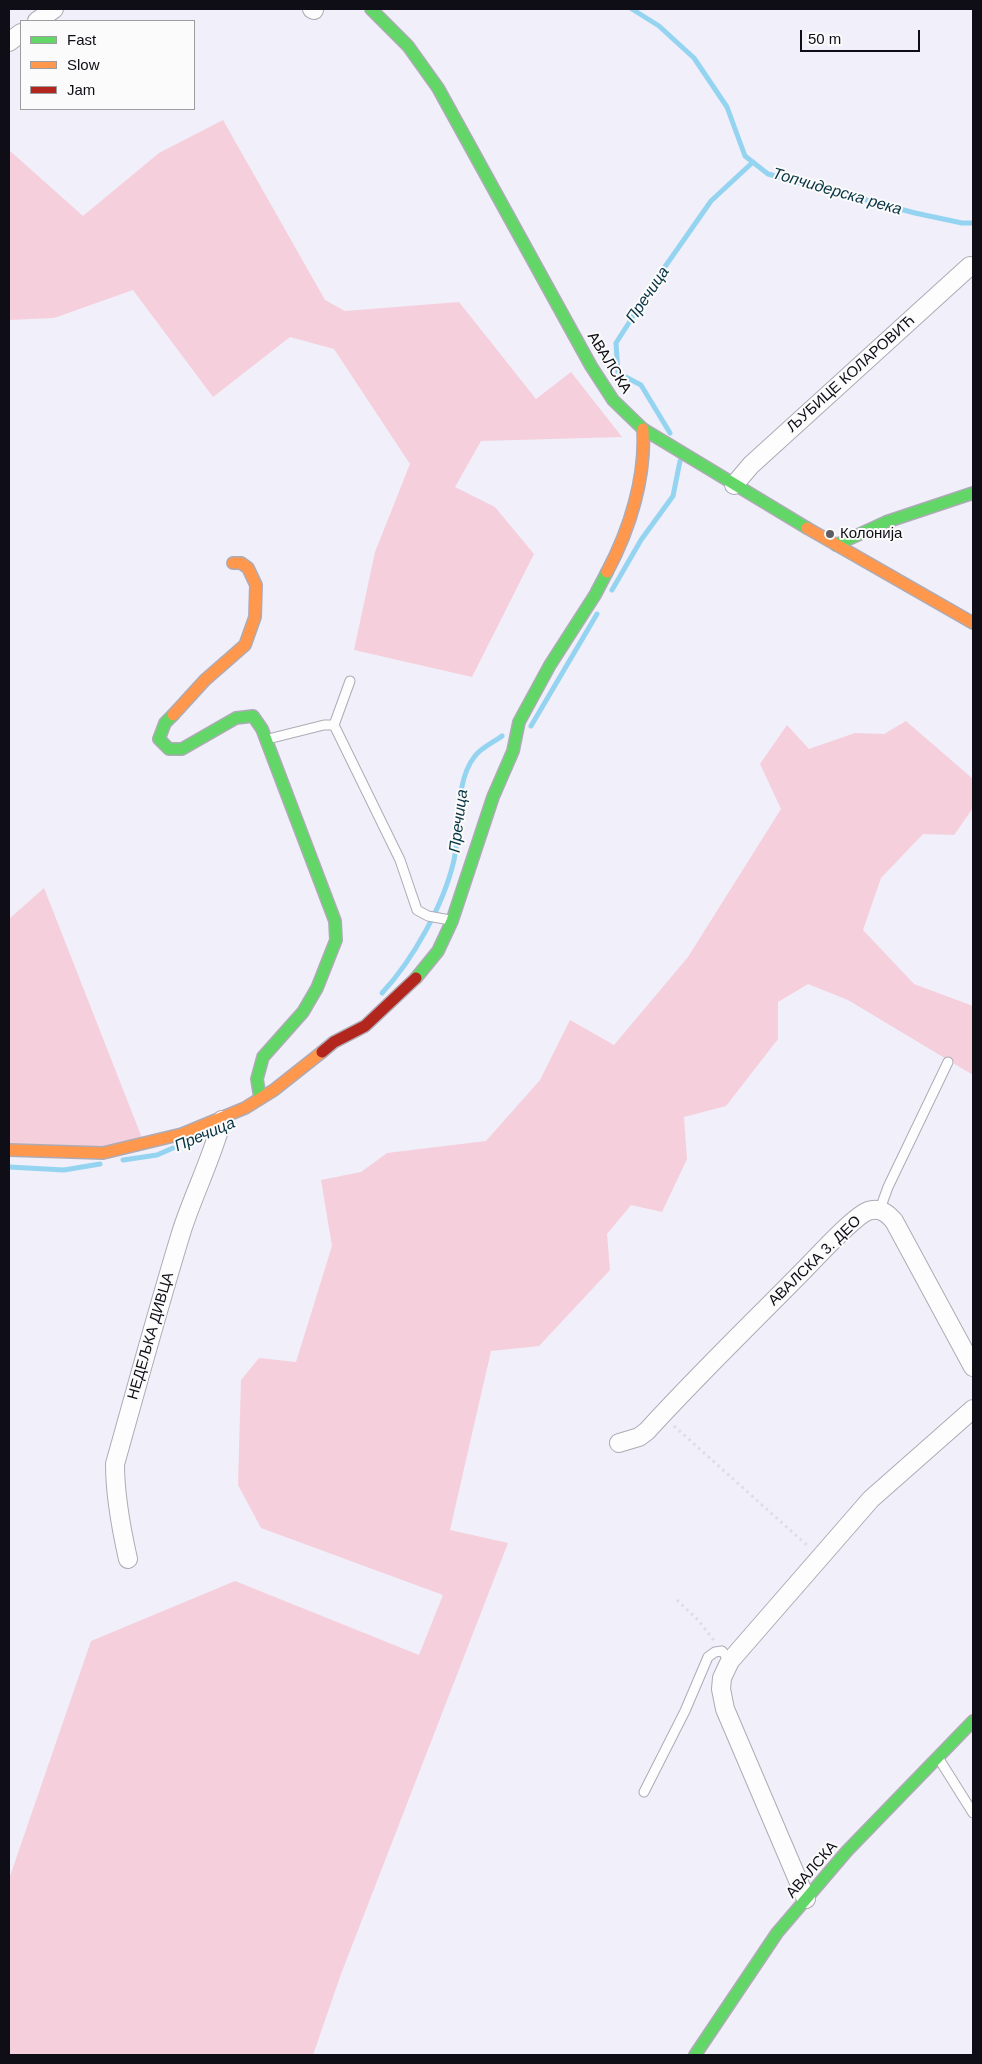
<!DOCTYPE html>
<meta charset="utf-8">
<style>
body{margin:0}
#map{position:relative;width:982px;height:2064px;overflow:hidden;background:#f1eff9;font-family:Arial,sans-serif}
canvas{display:block}
.frame{position:absolute;inset:0;border:10px solid #0f0d16;pointer-events:none}
.legend{position:absolute;left:20px;top:20px;width:175px;height:90px;box-sizing:border-box;background:#fbfbfb;border:1px solid #9d9c9f;margin:0;padding:6px 9px;list-style:none;font-size:15px;color:#0f0d16}
.legend li{display:flex;align-items:center;gap:10px;height:25px}
.legend b{width:25px;border:1px solid #9d9c9f}
.scale{position:absolute;left:800px;top:30px;width:120px;height:22px;box-sizing:border-box;border:2px solid #0f0d16;border-top:0;padding-left:6px;font-size:15px;line-height:18px;white-space:nowrap;color:#0f0d16;-webkit-text-stroke:4px #fbfbfb;paint-order:stroke}
</style>
<div id="map">
<canvas width="982" height="2064"></canvas>
<div class="frame"></div>
<ul class="legend">
<li><b style="height:6px;background:#63d668"></b>Fast</li>
<li><b style="height:6px;background:#ff974d"></b>Slow</li>
<li><b style="height:6px;background:#b3261e"></b>Jam</li>
</ul>
<div class="scale">50 m</div>
</div>
<script>
const c = document.querySelector('canvas').getContext('2d');
c.lineJoin = 'round';
function fillPath(path, color) { c.fillStyle = color; c.fill(path, 'evenodd'); }
function strokePath(path, color, width, dash) { c.strokeStyle = color; c.lineWidth = width; c.lineCap = dash ? 'butt' : 'round'; c.setLineDash(dash || []); c.stroke(path); }
function drawText(font, color, halo, rows, align = 'center') {
  c.font = font + ' Arial,sans-serif'; c.lineWidth = 4; c.setLineDash([]); c.textBaseline = 'middle'; c.strokeStyle = halo; c.fillStyle = color; for (const [text, x, y, turn = 0] of rows) {
    c.save(); c.translate(x, y); c.rotate((+turn || 0) * Math.PI / 180); c.textAlign = isNaN(turn) ? turn : align; if (halo) c.strokeText(text, 0, 0); c.fillText(text, 0, 0); c.restore();
  }
}
const green = new Path2D(`
 M 223,120 L 325,300 L 345,311 L 459,302 L 536,399 L 571,372 L 622,437 L 481,441 L 455,487 L 495,507 L 534,554 L 472,677 L 354,650 L 375,552 L 410,464 L 334,349 L 290,337 L 213,397 L 133,290 L 54,318 L 9,320 L 9,150 L 83,216 L 159,153 Z
 M 906,721 L 973,779 L 973,808 L 954,835 L 923,834 L 881,878 L 863,930 L 914,984 L 973,1006 L 973,1075 L 848,1000 L 808,984 L 778,1002 L 778,1039 L 726,1106 L 684,1117 L 687,1159 L 662,1212 L 631,1205 L 607,1234 L 610,1270 L 539,1346 L 491,1351 L 450,1530 L 508,1543 L 341,1974 L 313,2055 L 9,2055 L 9,1879 L 91,1641 L 235,1581 L 419,1655 L 443,1595 L 261,1528 L 238,1485 L 241,1380 L 259,1358 L 296,1362 L 332,1246 L 321,1180 L 361,1172 L 387,1153 L 486,1141 L 540,1080 L 570,1020 L 614,1045 L 688,957 L 781,809 L 760,764 L 787,725 L 809,749 L 855,733 L 884,734 Z
 M 44,888 L 144,1143 L 9,1153 L 9,919 Z`);
const stream = new Path2D(`
 M 632,9 L 659,26 L 694,58 L 727,107 L 745,156 L 768,174 L 915,213 L 962,223 L 973,223
 M 670,433 L 641,385 L 618,373 L 616,343 L 662,271 L 711,201 L 753,162
 M 612,590 L 641,540 L 673,496 L 680,461
 M 531,726 L 597,614
 M 382,993 C 413,960 444,904 454,860 C 461,828 454,782 475,756 C 481,748 494,742 502,736
 M 123,1160 L 157,1155 L 173,1148
 M 9,1167 L 64,1170 L 100,1164`);
const path = new Path2D(`
 M 674,1426 L 809,1547
 M 677,1600 L 699,1621 L 715,1642`);
const lane = new Path2D(`
 M 334,725 L 350,681
 M 268,739 L 324,725 L 334,725 L 400,860 L 417,910 L 428,916 L 450,920
 M 880,1209 L 888,1187 L 948,1062
 M 939,1759 L 973,1813
 M 644,1792 L 685,1711 L 708,1657 L 715,1652 L 722,1651 L 730,1661`);
const street = new Path2D(`
 M 312,9 L 314,10
 M 37,21 L 54,9
 M 9,42 L 21,33
 M 734,485 L 751,465 L 970,266
 M 619,1443 L 639,1437 L 647,1431 C 697,1376 751,1324 804,1270 C 817,1257 853,1217 868,1211 C 880,1207 887,1213 894,1221 L 973,1367
 M 128,1559 C 121,1528 115,1496 115,1464 C 137,1386 158,1308 182,1230 C 194,1193 212,1158 222,1120
 M 806,1899 L 725,1709 L 721,1689 L 722,1678 L 730,1661 L 871,1499 L 973,1409`);
const fast = new Path2D(`
 M 371,9 L 408,46 L 438,88 L 591,366 L 613,400 L 643,429 L 807,528
 M 836,545 L 886,522 L 973,493
 M 173,715 L 165,723 L 159,739 L 169,749 L 182,749 L 236,718 L 253,716 L 262,729 L 335,921 L 336,940 L 317,988 L 303,1012 L 263,1057 L 257,1079 L 260,1098
 M 416,978 L 438,951 L 452,921 L 493,797 L 513,751 L 519,722 L 550,665 L 595,595 L 607,572
 M 695,2055 L 777,1933 L 847,1851 L 973,1721`);
const slow = new Path2D(`
 M 807,528 L 973,623
 M 607,572 C 630,529 646,477 643,429
 M 173,715 L 205,680 L 245,645 L 255,617 L 256,585 L 248,568 L 241,563 L 233,563
 M 9,1150 L 103,1153 L 182,1134 L 245,1108 L 274,1090 L 322,1052`);
const jam = new Path2D(`
 M 322,1052 L 334,1042 L 365,1026 L 416,978`);
const markers = [
 [830,534,5,"#5e5c65"]
];
const streetNames = [
 ["АВАЛСКА",609,363,58],
 ["ЉУБИЦЕ КОЛАРОВИЋ",851,374,-42],
 ["АВАЛСКА 3. ДЕО",815,1261,-44],
 ["НЕДЕЉКА ДИВЦА",151,1336,-74],
 ["АВАЛСКА",812,1870,-49]
];
const poiNames = [
 ["Колонија",840,534]
];
const waterNames = [
 ["Топчидерска река",837,192,16],
 ["Пречица",648,295,-56],
 ["Пречица",459,821,-83],
 ["Пречица",205,1135,-23]
];
fillPath(green, '#f5cfdc');
strokePath(stream, '#94d4f1', 5);
strokePath(lane, '#adabb5', 11);
strokePath(street, '#adabb5', 20);
strokePath(fast, '#adabb5', 14);
strokePath(slow, '#adabb5', 14);
strokePath(jam, '#adabb5', 14);
strokePath(path, '#dedee1', 3, [2.5, 4]);
strokePath(lane, '#fdfdfe', 9);
strokePath(street, '#fdfdfe', 18);
strokePath(fast, '#63d668', 11);
strokePath(slow, '#ff974d', 11);
strokePath(jam, '#b3261e', 11);
for (const [x, y, r, color] of markers) { const dot = new Path2D(); dot.arc(x, y, r, 0, 2 * Math.PI); c.fillStyle = color; c.fill(dot); strokePath(dot, '#fbfbfb', 2); }
drawText('15px', '#0f0d16', '#fbfbfb', streetNames);
drawText('15px', '#0f0d16', '#fbfbfb', poiNames, 'left');
drawText('italic 16px', '#063342', '#fbfbfb', waterNames);
</script>
